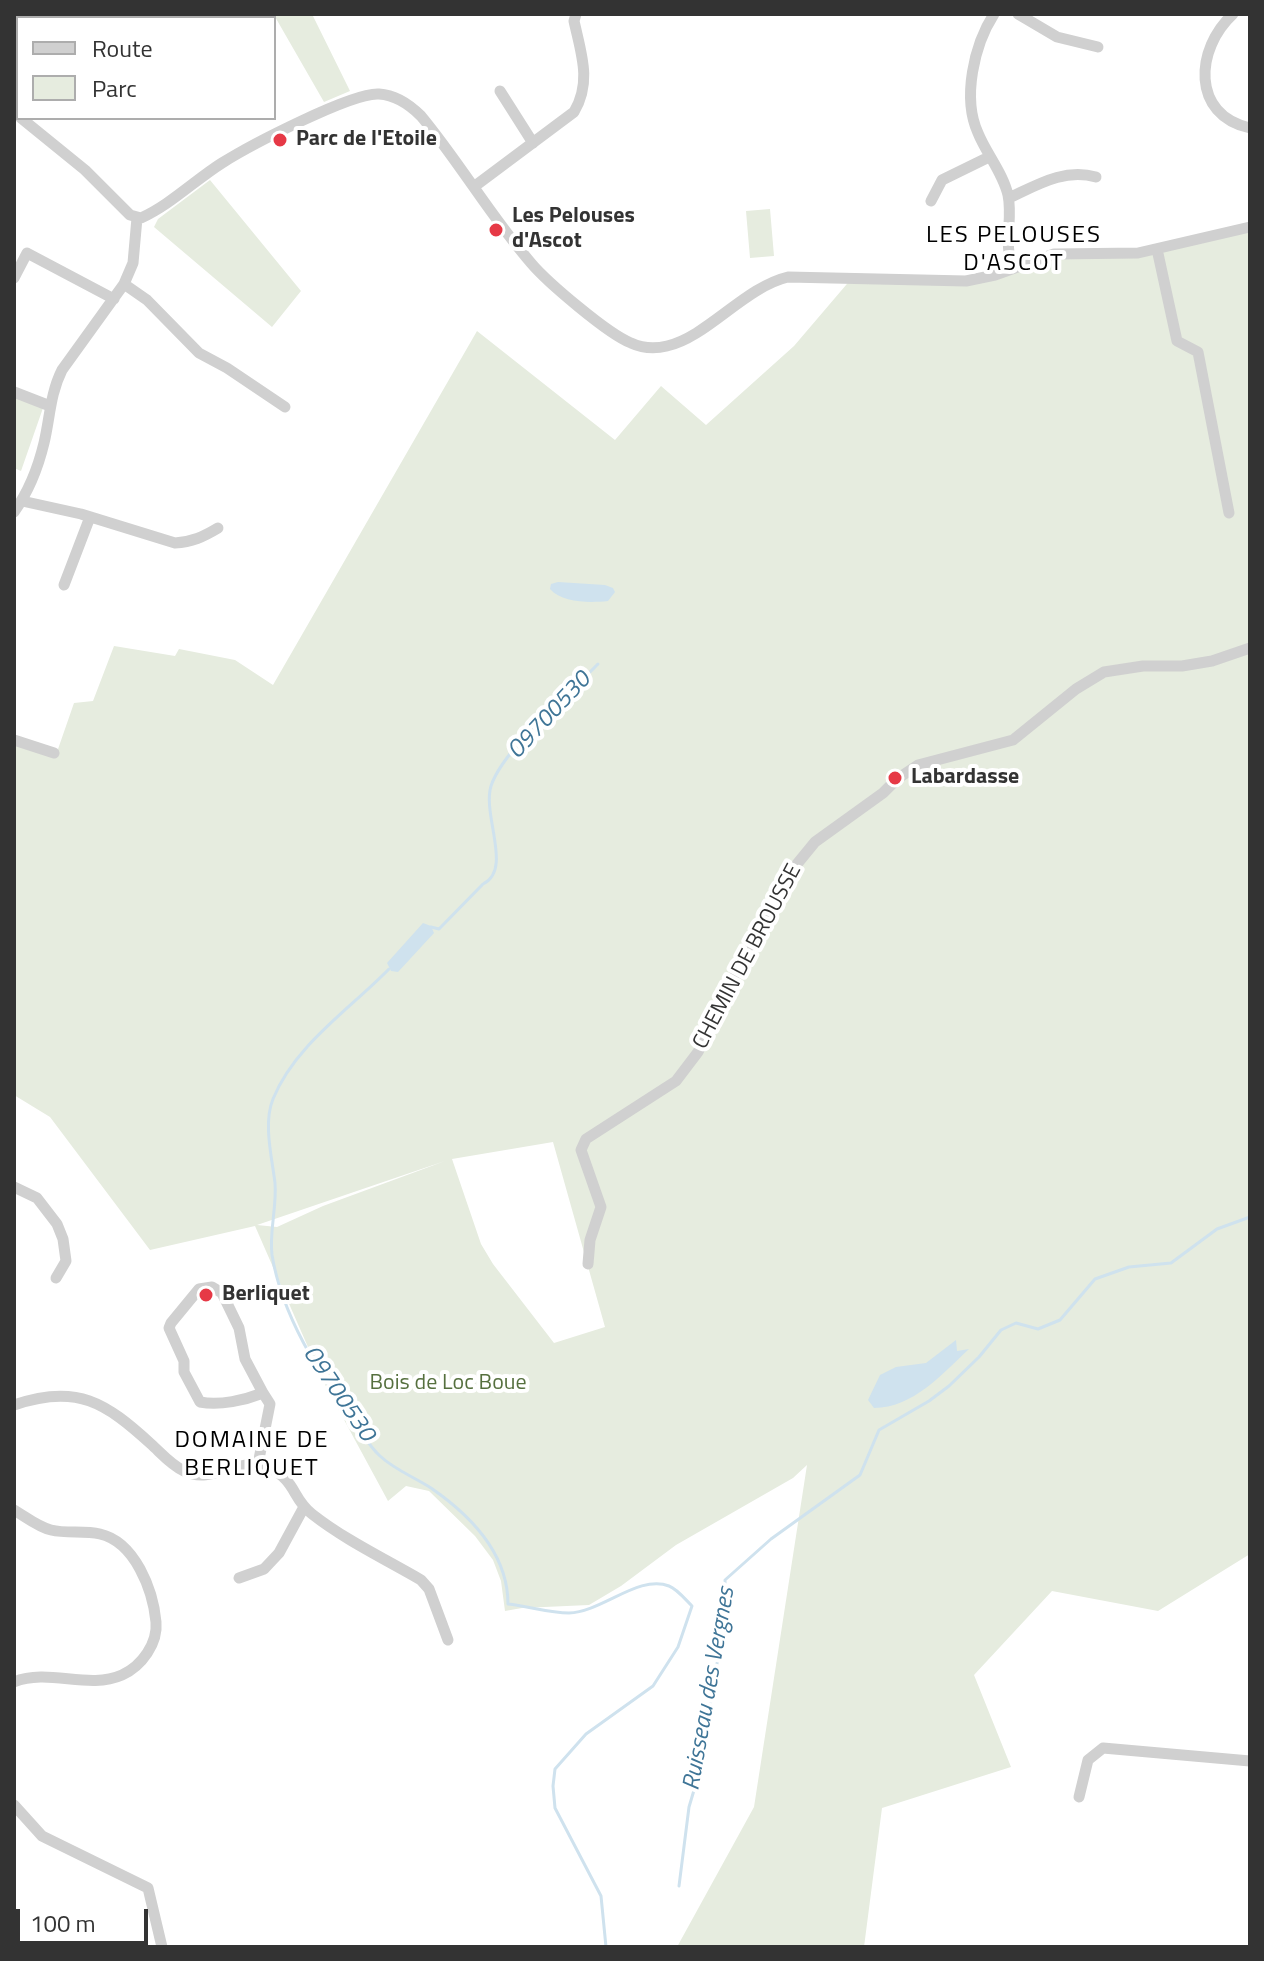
<!DOCTYPE html>
<style>
body{margin:0}
#map{position:relative;width:1264px;height:1961px;overflow:hidden;background:#fff;font-family:"Titillium Web",sans-serif}
canvas{display:block}
.frame{position:absolute;inset:0;border:16px solid #333;pointer-events:none}
.legend{position:absolute;left:16px;top:16px;width:260px;height:104px;box-sizing:border-box;background:#fff;border:2px solid #adadad;margin:0;padding:10px 14px;list-style:none;font-size:24px;color:#333}
.legend li{display:flex;align-items:center;gap:16px;height:40px}
.legend b{width:40px;border:2px solid #adadad}
.scale{position:absolute;left:16px;top:1909px;width:132px;height:36px;box-sizing:border-box;border:4px solid #333;border-top:0;padding-left:10px;font-size:24px;line-height:28px;white-space:nowrap;color:#333;-webkit-text-stroke:6px #fff;paint-order:stroke}
</style>
<div id="map">
<canvas width="1264" height="1961"></canvas>
<div class="frame"></div>
<ul class="legend">
<li><b style="height:10px;background:#d0d0d0"></b>Route</li>
<li><b style="height:22px;background:#e6ecdf"></b>Parc</li>
</ul>
<div class="scale">100 m</div>
</div>
<script>
const c = document.querySelector('canvas').getContext('2d');
c.lineJoin = 'round';
function fillPath(path, color) { c.fillStyle = color; c.fill(path, 'evenodd'); }
function strokePath(path, color, width, dash) { c.strokeStyle = color; c.lineWidth = width; c.lineCap = dash ? 'butt' : 'round'; c.setLineDash(dash || []); c.stroke(path); }
function drawText(font, color, halo, rows, align = 'center') {
  c.font = font + ' "Titillium Web",sans-serif'; c.lineWidth = 8; c.setLineDash([]); c.textBaseline = 'middle'; c.strokeStyle = halo; c.fillStyle = color; for (const [text, x, y, turn = 0] of rows) {
    c.save(); c.translate(x, y); c.rotate((+turn || 0) * Math.PI / 180); c.textAlign = isNaN(turn) ? turn : align; if (halo) c.strokeText(text, 0, 0); c.fillText(text, 0, 0); c.restore();
  }
}
const green = new Path2D(`
 M 312,14 L 350,91 L 324,102 L 274,15 Z
 M 210,180 L 301,291 L 272,327 L 154,227 L 158,219 Z
 M 770,209 L 774,256 L 750,258 L 746,211 Z
 M 1250,227 L 1250,1554 L 1158,1611 L 1052,1591 L 974,1675 L 1011,1767 L 882,1808 L 864,1947 L 677,1947 L 754,1807 L 807,1465 L 793,1478 L 676,1545 L 621,1586 L 589,1605 L 522,1608 L 505,1611 L 501,1581 L 493,1560 L 475,1536 L 429,1491 L 406,1486 L 388,1501 L 322,1379 L 255,1226 L 150,1250 L 50,1117 L 14,1095 L 14,739 L 57,752 L 74,703 L 93,701 L 114,646 L 175,656 L 179,649 L 235,660 L 273,685 L 477,331 L 615,440 L 661,386 L 706,425 L 794,346 L 852,278 L 966,281 L 1041,257 L 1114,255 ZM 553,1142 L 605,1327 L 554,1343 L 493,1264 L 481,1244 L 452,1159 ZM 445,1161 L 323,1206 L 277,1227 L 257,1225 Z
 M 14,395 L 43,408 L 21,471 L 14,468 Z`);
const water = new Path2D(`
 M 558,582 L 605,585 L 613,588 L 615,592 L 608,601 C 590,603 562,603 550,589 L 551,584 Z
 M 423,923 L 431,926 L 434,933 L 398,972 L 391,971 L 387,963 Z
 M 956,1340 L 957,1351 L 969,1349 C 942,1374 913,1408 874,1408 L 868,1400 L 880,1375 L 896,1367 L 926,1363 Z`);
const stream = new Path2D(`
 M 431,927 L 439,929 L 483,884 C 513,870 482,815 491,786 C 503,749 570,693 598,664
 M 389,969 C 350,1009 295,1045 273,1099 C 263,1123 272,1158 275,1183 C 277,1207 269,1232 272,1255 C 282,1316 319,1373 354,1422 C 362,1433 370,1447 380,1456 C 395,1470 414,1477 431,1488 C 470,1515 508,1554 508,1604 C 528,1606 549,1613 569,1613 C 602,1612 639,1574 669,1586 C 677,1589 685,1599 692,1606 L 678,1647 L 653,1686 L 586,1734 L 555,1769 L 553,1786 L 555,1808 L 601,1896 L 606,1947
 M 679,1886 L 689,1807 L 700,1770 L 716,1668 L 726,1623 L 725,1580 L 771,1539 L 860,1475 L 879,1430 L 929,1401 L 949,1386 L 979,1357 L 1001,1330 L 1016,1323 L 1038,1329 L 1060,1320 L 1095,1279 L 1129,1267 L 1171,1263 L 1217,1229 L 1250,1217`);
const minor = new Path2D(`
 M 994,14 C 974,45 962,98 978,133 C 986,153 1003,173 1008,195 C 1013,219 1003,245 1013,268
 M 1018,14 L 1057,37 L 1098,47
 M 1233,14 C 1195,49 1191,115 1250,128
 M 54,18 L 58,14
 M 14,57 L 18,53
 M 500,91 L 533,143
 M 21,118 L 85,170 L 130,215 L 141,218 C 170,205 195,180 222,163 C 249,146 352,92 379,94 C 396,95 409,104 421,116 C 460,163 491,217 531,263 C 547,282 608,334 631,343 C 642,348 655,349 667,346 C 707,337 745,287 788,277 L 966,281 L 995,275 L 1054,254 L 1138,253 L 1250,227
 M 475,186 L 574,112 C 592,82 581,53 574,21 L 576,14
 M 1009,198 C 1037,185 1064,168 1096,177
 M 931,201 L 942,180 L 989,157
 M 1157,249 L 1177,341 L 1198,352 L 1229,513
 M 14,278 L 27,253 L 114,299
 M 124,284 L 147,300 L 199,353 L 227,368 L 285,407
 M 14,392 L 50,406
 M 22,501 L 81,514 L 175,543 C 192,542 203,537 218,528
 M 14,512 C 29,491 38,468 44,443 C 50,418 50,394 62,370 L 124,284 L 133,263 L 137,218
 M 64,585 L 90,517
 M 14,740 L 54,753
 M 14,1187 L 37,1198 L 57,1224 L 63,1239 L 66,1261 L 56,1278
 M 588,1264 L 590,1240 L 601,1207 L 581,1150 L 586,1139 L 676,1081 L 698,1052 L 725,993 L 788,875 L 815,842 L 883,793 L 897,779 L 918,765 L 1013,740 L 1076,689 L 1104,672 L 1143,666 L 1182,666 L 1212,661 L 1250,648
 M 14,1405 C 77,1383 106,1403 151,1444 C 161,1453 171,1465 184,1471 C 213,1485 238,1456 266,1467 C 297,1479 291,1498 312,1514 C 345,1540 385,1559 421,1580 L 429,1589 L 448,1640
 M 258,1464 L 270,1404 L 263,1393 C 245,1400 220,1406 200,1402 L 184,1372 L 184,1361 L 169,1328 L 171,1323 L 199,1289 L 212,1287 L 222,1293 L 239,1328 L 245,1359 L 263,1393
 M 14,1510 C 26,1517 38,1527 51,1530 C 67,1534 84,1530 100,1534 C 135,1542 153,1590 156,1622 C 158,1643 142,1666 122,1675 C 88,1690 49,1668 14,1682
 M 239,1578 L 264,1569 L 279,1553 L 304,1507
 M 1079,1797 L 1088,1760 L 1103,1748 L 1250,1761
 M 14,1805 L 42,1836 L 148,1888 L 162,1947`);
const markers = [
 [280,140,8,"#e63946"],
 [496,230,8,"#e63946"],
 [895,778,8,"#e63946"],
 [206,1295,8,"#e63946"]
];
const poiNames = [
 ["Parc de l'Etoile",296,140],
 ["Les Pelouses",512,217],
 ["d'Ascot",512,242],
 ["Labardasse",911,778],
 ["Berliquet",222,1295]
];
const streetNames = [
 ["CHEMIN DE BROUSSE",748,957,-62]
];
const parkNames = [
 ["Bois de Loc Boue",448,1384]
];
const neighbourhoodNames = [
 ["LES PELOUSES",1014,236],
 ["D'ASCOT",1014,264],
 ["DOMAINE DE",252,1441],
 ["BERLIQUET",252,1469]
];
const waterNames = [
 ["O9700530",550,716,-47],
 ["O9700530",338,1394,56],
 ["Ruisseau des Vergnes",710,1689,-80]
];
fillPath(green, '#e6ecdf');
fillPath(water, '#cfe2ee');
strokePath(stream, '#cfe2ee', 3);
strokePath(minor, '#d0d0d0', 11);
for (const [x, y, r, color] of markers) { const dot = new Path2D(); dot.arc(x, y, r, 0, 2 * Math.PI); c.fillStyle = color; c.fill(dot); strokePath(dot, '#fff', 3); }
drawText('bold 22px', '#333', '#fff', poiNames, 'left');
drawText('22px', '#333', '#fff', streetNames);
drawText('22px', '#56703f', '#fff', parkNames);
c.letterSpacing = '2px';
drawText('24px', '#000', '#fff', neighbourhoodNames);
c.letterSpacing = '0px';
drawText('italic 24px', '#3f7597', '#fff', waterNames);
</script>
